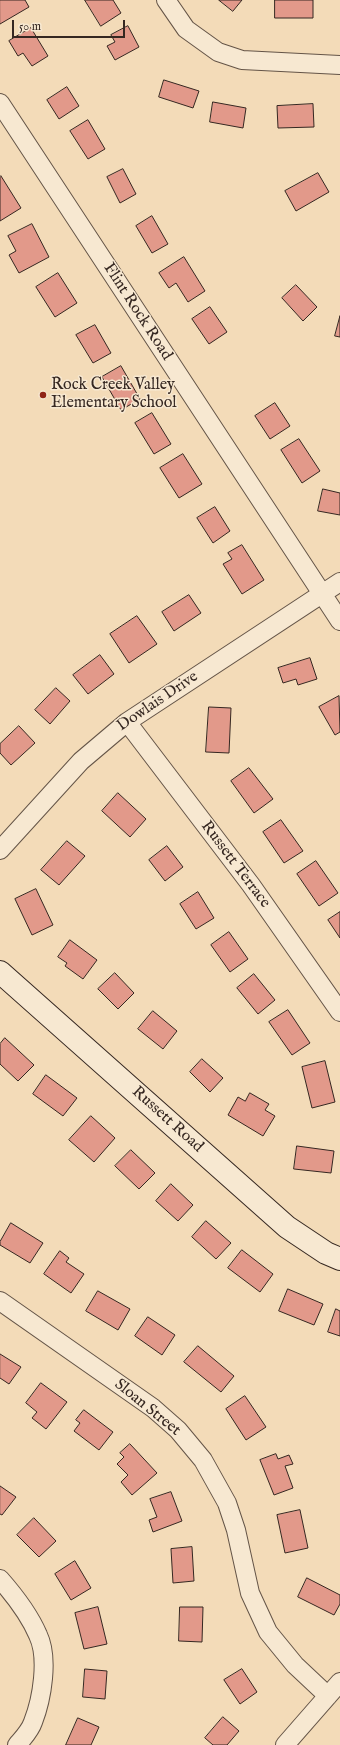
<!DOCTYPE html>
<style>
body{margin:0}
#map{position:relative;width:340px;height:1745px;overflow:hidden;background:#f3dbb8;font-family:"IM FELL English",serif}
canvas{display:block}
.scale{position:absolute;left:12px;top:20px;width:113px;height:18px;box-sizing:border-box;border:2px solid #352721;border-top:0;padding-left:5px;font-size:12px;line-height:14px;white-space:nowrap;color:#352721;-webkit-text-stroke:3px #f7e8d1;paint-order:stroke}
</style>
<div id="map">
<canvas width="340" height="1745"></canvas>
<div class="scale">50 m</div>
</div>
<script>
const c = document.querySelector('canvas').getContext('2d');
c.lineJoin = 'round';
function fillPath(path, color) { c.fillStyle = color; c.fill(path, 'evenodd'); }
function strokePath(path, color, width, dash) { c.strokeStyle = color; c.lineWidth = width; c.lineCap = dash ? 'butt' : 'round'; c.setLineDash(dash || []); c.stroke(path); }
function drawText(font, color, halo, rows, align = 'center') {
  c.font = font + ' "IM FELL English",serif'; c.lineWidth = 3; c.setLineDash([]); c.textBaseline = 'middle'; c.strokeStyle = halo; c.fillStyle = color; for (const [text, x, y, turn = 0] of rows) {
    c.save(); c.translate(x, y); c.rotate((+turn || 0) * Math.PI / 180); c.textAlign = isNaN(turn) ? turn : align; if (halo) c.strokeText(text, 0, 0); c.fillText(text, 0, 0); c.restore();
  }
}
const building = new Path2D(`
 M 0,0 L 25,0 L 29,7 L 0,24 Z
 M 85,0 L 113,0 L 121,13 L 101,26 Z
 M 219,0 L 242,0 L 233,11 Z
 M 275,0 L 313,0 L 313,18 L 275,18 Z
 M 128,26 L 139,47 L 115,60 L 107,46 L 115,42 L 111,35 Z
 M 31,28 L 48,56 L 32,66 L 23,53 L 18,56 L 9,41 Z
 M 164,80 L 199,91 L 193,108 L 159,97 Z
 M 67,87 L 79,106 L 59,119 L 47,100 Z
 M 213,102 L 246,108 L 243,128 L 210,122 Z
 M 313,104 L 314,127 L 278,128 L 277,106 Z
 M 88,120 L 105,149 L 88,159 L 70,131 Z
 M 123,169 L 136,194 L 120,203 L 107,177 Z
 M 318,173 L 329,192 L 296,211 L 285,191 Z
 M 1,176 L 21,208 L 0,221 L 0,177 Z
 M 152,216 L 168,244 L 152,253 L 136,226 Z
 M 32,224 L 49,257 L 19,273 L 9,255 L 16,251 L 8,236 Z
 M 184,257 L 205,291 L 188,302 L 176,283 L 169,288 L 159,273 Z
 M 58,273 L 77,303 L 55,317 L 36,287 Z
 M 296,285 L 317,307 L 303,321 L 282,298 Z
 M 210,307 L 227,332 L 209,344 L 192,319 Z
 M 340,316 L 340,337 L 335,336 Z
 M 95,325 L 111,353 L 93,363 L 76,335 Z
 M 121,366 L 140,399 L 121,410 L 102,377 Z
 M 275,403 L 290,426 L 270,439 L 255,416 Z
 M 152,413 L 171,444 L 154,454 L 135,423 Z
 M 299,439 L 320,471 L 302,483 L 281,450 Z
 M 183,454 L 202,484 L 179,498 L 160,468 Z
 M 323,489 L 340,493 L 340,515 L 318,511 Z
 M 215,507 L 230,531 L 213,543 L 197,518 Z
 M 242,545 L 264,580 L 242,594 L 223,564 L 232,559 L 228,553 Z
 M 189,595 L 201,613 L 174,631 L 162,612 Z
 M 137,616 L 157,644 L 129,663 L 110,634 Z
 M 100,655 L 114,674 L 88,694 L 73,675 Z
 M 310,658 L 317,679 L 298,685 L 296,679 L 283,683 L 278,668 Z
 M 56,688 L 70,701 L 50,724 L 35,710 Z
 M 339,696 L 340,732 L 335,735 L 319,707 Z
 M 209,707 L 231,708 L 229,753 L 206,752 Z
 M 19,726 L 35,743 L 11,765 L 0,753 L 0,744 Z
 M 249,768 L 273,799 L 254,813 L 231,781 Z
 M 118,793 L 146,819 L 130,837 L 102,811 Z
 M 281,820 L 303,851 L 284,863 L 263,832 Z
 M 67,841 L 85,856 L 59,885 L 41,870 Z
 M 167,846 L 183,867 L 165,881 L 149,860 Z
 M 316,861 L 338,893 L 319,906 L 297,874 Z
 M 36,889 L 53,925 L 32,935 L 15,899 Z
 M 198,892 L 214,918 L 196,929 L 180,904 Z
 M 340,912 L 340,938 L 328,920 Z
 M 229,932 L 248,959 L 230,972 L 211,945 Z
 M 70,940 L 97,960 L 83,979 L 65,966 L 67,963 L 58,957 Z
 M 115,973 L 134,993 L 118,1009 L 98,989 Z
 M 254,974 L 275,1000 L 258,1014 L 237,988 Z
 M 288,1010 L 310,1043 L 292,1055 L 269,1022 Z
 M 153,1011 L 177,1031 L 163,1049 L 138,1029 Z
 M 5,1038 L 34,1065 L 18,1081 L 0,1064 L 0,1044 Z
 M 202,1059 L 223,1078 L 210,1092 L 190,1072 Z
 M 325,1061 L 335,1102 L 312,1108 L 302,1067 Z
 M 46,1075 L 77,1098 L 63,1116 L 33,1094 Z
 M 250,1093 L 269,1104 L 265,1110 L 275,1116 L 263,1136 L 228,1115 L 238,1097 L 245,1101 Z
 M 91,1116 L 115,1138 L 94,1162 L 69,1140 Z
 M 297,1146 L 334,1151 L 331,1173 L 294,1169 Z
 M 131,1150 L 155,1173 L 139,1189 L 115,1166 Z
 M 171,1184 L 193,1205 L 178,1221 L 156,1201 Z
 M 206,1221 L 231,1243 L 216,1259 L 192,1237 Z
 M 11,1223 L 43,1243 L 30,1263 L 0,1245 L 0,1242 Z
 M 242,1250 L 273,1274 L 260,1292 L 228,1268 Z
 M 60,1251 L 69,1258 L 66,1262 L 84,1274 L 71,1293 L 44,1274 Z
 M 288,1289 L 323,1304 L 314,1325 L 279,1311 Z
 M 98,1291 L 130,1309 L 118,1330 L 86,1311 Z
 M 336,1309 L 340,1311 L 340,1336 L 328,1332 Z
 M 148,1317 L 175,1335 L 162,1355 L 135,1336 Z
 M 198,1346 L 234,1376 L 221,1392 L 184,1362 Z
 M 0,1354 L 21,1367 L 9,1384 L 0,1378 Z
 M 41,1383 L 67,1402 L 46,1429 L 32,1418 L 37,1412 L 26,1403 Z
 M 245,1396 L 266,1427 L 246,1440 L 226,1409 Z
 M 84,1410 L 113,1432 L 99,1450 L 74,1431 L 80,1423 L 76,1420 Z
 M 130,1444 L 157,1473 L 132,1495 L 121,1482 L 128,1475 L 117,1464 L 124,1457 L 120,1453 Z
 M 276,1454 L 278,1459 L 289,1455 L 293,1464 L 285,1466 L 293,1488 L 274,1495 L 260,1460 Z
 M 0,1486 L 16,1497 L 2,1515 L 0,1514 Z
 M 171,1492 L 182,1521 L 153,1532 L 149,1520 L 157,1517 L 150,1499 Z
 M 300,1510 L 308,1548 L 285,1553 L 277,1515 Z
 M 34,1518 L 56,1541 L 39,1557 L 17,1535 Z
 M 192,1547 L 194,1581 L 173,1583 L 171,1549 Z
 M 75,1561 L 91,1588 L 71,1600 L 55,1574 Z
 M 307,1578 L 340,1595 L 340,1604 L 334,1615 L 298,1597 Z
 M 98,1607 L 107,1644 L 84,1649 L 75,1613 Z
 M 180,1607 L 203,1607 L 202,1642 L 179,1641 Z
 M 85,1669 L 107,1671 L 105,1699 L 83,1697 Z
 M 242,1669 L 257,1692 L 240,1704 L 224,1680 Z
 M 223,1717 L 239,1731 L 227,1745 L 213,1745 L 205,1738 Z
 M 78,1718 L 99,1727 L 91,1745 L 66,1745 Z`);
const street = new Path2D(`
 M 166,0 L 186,29 L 218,52 L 242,60 L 340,65
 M 0,103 L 340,621
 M 127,722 L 251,885 L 340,1012
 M 0,850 L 81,761 L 127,722 L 340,582
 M 0,1301 L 153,1408 L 178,1430 L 203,1460 L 227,1503 L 236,1530 L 250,1593 L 268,1632 L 295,1665 L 328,1696
 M 0,1579 C 15,1596 29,1614 38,1635 C 49,1658 42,1699 33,1722 C 30,1731 23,1738 17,1745
 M 285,1745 L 340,1682`);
const secondary = new Path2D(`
 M 0,972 L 287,1227 L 326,1253 L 340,1259`);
const markers = [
 [43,395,4,"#8f2418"]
];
const streetNames = [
 ["Flint Rock Road",137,312,57],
 ["Dowlais Drive",158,702,-34],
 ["Russett Terrace",235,865,53],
 ["Russett Road",167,1120,42],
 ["Sloan Street",147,1408,39]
];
const poiNames = [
 ["Rock Creek Valley",51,386],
 ["Elementary School",51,404]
];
fillPath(building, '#e2998a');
strokePath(building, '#352721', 1);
strokePath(street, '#645447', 20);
strokePath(secondary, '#352721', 24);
strokePath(street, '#f7e8d1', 18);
strokePath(secondary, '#f7e8d1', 22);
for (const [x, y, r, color] of markers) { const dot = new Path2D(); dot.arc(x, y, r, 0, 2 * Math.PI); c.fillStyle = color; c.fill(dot); strokePath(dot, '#f7e8d1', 1.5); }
drawText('16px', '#352721', '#f7e8d1', streetNames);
drawText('16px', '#352721', '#f7e8d1', poiNames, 'left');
</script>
